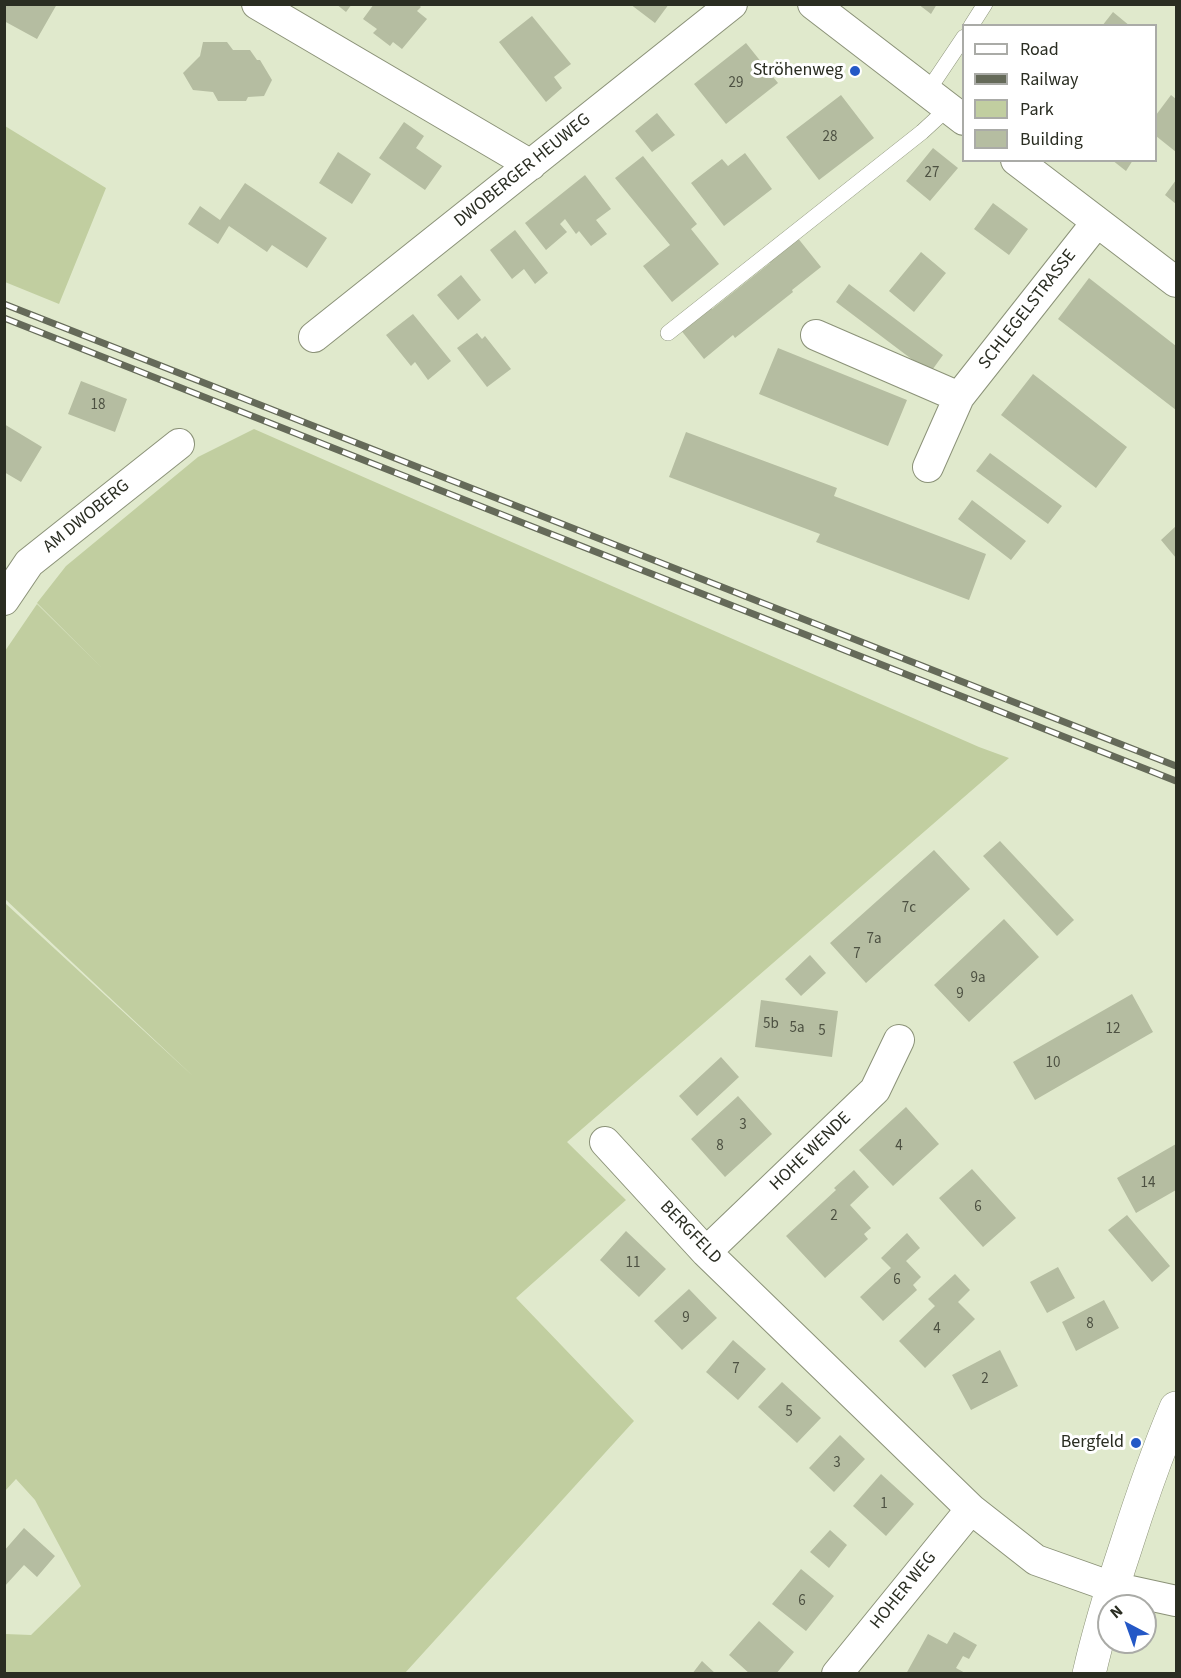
<!DOCTYPE html>
<meta charset="utf-8">
<style>
body{margin:0}
#map{position:relative;width:1181px;height:1678px;overflow:hidden;background:#e0e9cc;font-family:"Source Sans 3",sans-serif}
canvas{display:block}
.frame{position:absolute;inset:0;border:6px solid #2a2d22;pointer-events:none}
.legend{position:absolute;left:962px;top:24px;width:195px;height:138px;box-sizing:border-box;background:#fff;border:2px solid #aaaba7;margin:0;padding:8px 10px;list-style:none;font-size:18px;color:#2a2d22}
.legend li{display:flex;align-items:center;gap:12px;height:30px}
.legend b{width:30px;border:2px solid #aaaba7}
.north{position:absolute;left:1097px;top:1594px;width:60px;height:60px;box-sizing:border-box;background:#fff;border:2px solid #aaaba7;border-radius:50%;rotate:319deg;font-size:16px;font-weight:700;line-height:24px;text-align:center;color:#2a2d22}
.north::after{content:'';display:block;margin:auto;width:21px;height:27px;background:#2458c6;clip-path:polygon(50% 0,100% 100%,50% 72%,0 100%)}
</style>
<div id="map">
<canvas width="1181" height="1678"></canvas>
<div class="frame"></div>
<ul class="legend">
<li><b style="height:8px;background:#fff"></b>Road</li>
<li><b style="height:8px;background:#656a59"></b>Railway</li>
<li><b style="height:16px;background:#c1cea0"></b>Park</li>
<li><b style="height:16px;background:#b5bda1"></b>Building</li>
</ul>
<div class="north">N</div>
</div>
<script>
const c = document.querySelector('canvas').getContext('2d');
c.lineJoin = 'round';
function fillPath(path, color) { c.fillStyle = color; c.fill(path, 'evenodd'); }
function strokePath(path, color, width, dash) { c.strokeStyle = color; c.lineWidth = width; c.lineCap = dash ? 'butt' : 'round'; c.setLineDash(dash || []); c.stroke(path); }
function drawText(font, color, halo, rows, align = 'center') {
  c.font = font + ' "Source Sans 3",sans-serif'; c.lineWidth = 6; c.setLineDash([]); c.textBaseline = 'middle'; c.strokeStyle = halo; c.fillStyle = color; for (const [text, x, y, turn = 0] of rows) {
    c.save(); c.translate(x, y); c.rotate((+turn || 0) * Math.PI / 180); c.textAlign = isNaN(turn) ? turn : align; if (halo) c.strokeText(text, 0, 0); c.fillText(text, 0, 0); c.restore();
  }
}
const green = new Path2D(`
 M 5,126 L 106,188 L 59,304 L 5,282 Z
 M 254,429 L 979,747 L 1009,758 L 567,1142 L 626,1200 L 516,1298 L 634,1421 L 405,1673 L 5,1673 L 5,1634 L 31,1635 L 81,1586 L 35,1500 L 16,1479 L 5,1491 L 5,903 L 194,1077 L 5,899 L 5,651 L 37,604 L 102,668 L 37,603 L 66,566 L 198,457 Z`);
const building = new Path2D(`
 M 6,4 L 57,4 L 37,39 L 4,21 L 4,7 Z
 M 336,4 L 352,4 L 346,12 Z
 M 374,4 L 418,4 L 421,7 L 417,11 L 427,19 L 402,49 L 393,42 L 390,46 L 373,33 L 377,29 L 363,19 Z
 M 630,4 L 669,4 L 655,23 Z
 M 918,4 L 937,4 L 931,14 Z
 M 1113,12 L 1130,26 L 1102,26 Z
 M 532,16 L 571,64 L 554,77 L 562,88 L 546,102 L 499,42 Z
 M 203,42 L 227,42 L 233,50 L 250,50 L 257,60 L 260,60 L 272,80 L 264,96 L 248,97 L 246,101 L 218,101 L 213,92 L 193,90 L 183,73 L 200,56 Z
 M 746,43 L 778,83 L 726,124 L 694,84 Z
 M 841,95 L 874,138 L 819,180 L 786,137 Z
 M 1171,95 L 1176,99 L 1176,152 L 1156,136 L 1156,115 Z
 M 657,113 L 675,135 L 652,152 L 635,131 Z
 M 404,122 L 424,136 L 416,148 L 442,166 L 425,190 L 379,158 Z
 M 933,148 L 958,168 L 930,201 L 906,181 Z
 M 338,152 L 371,174 L 352,204 L 319,183 Z
 M 745,153 L 772,189 L 724,226 L 691,183 L 722,159 L 728,166 Z
 M 643,156 L 697,224 L 691,229 L 719,264 L 672,302 L 643,266 L 670,245 L 615,178 Z
 M 1112,160 L 1133,160 L 1126,171 Z
 M 585,175 L 611,209 L 596,220 L 607,234 L 591,246 L 579,231 L 576,234 L 565,219 L 560,224 L 567,232 L 546,250 L 525,223 Z
 M 1176,180 L 1176,204 L 1165,195 Z
 M 245,183 L 327,238 L 307,268 L 272,245 L 267,252 L 229,226 L 218,244 L 188,224 L 200,206 L 220,220 Z
 M 993,203 L 1028,229 L 1009,255 L 974,229 Z
 M 515,230 L 548,273 L 535,284 L 524,269 L 512,279 L 490,250 Z
 M 797,237 L 821,267 L 792,290 L 793,292 L 735,338 L 733,335 L 704,359 L 680,329 L 709,306 L 712,309 L 770,263 L 768,260 Z
 M 921,252 L 946,273 L 914,312 L 889,291 Z
 M 461,275 L 481,300 L 458,320 L 437,295 Z
 M 1089,278 L 1176,346 L 1176,410 L 1058,319 Z
 M 849,284 L 943,355 L 930,373 L 836,302 Z
 M 413,314 L 451,361 L 428,380 L 415,362 L 411,366 L 386,335 Z
 M 477,333 L 482,339 L 485,336 L 511,369 L 487,387 L 457,348 Z
 M 778,348 L 907,400 L 888,446 L 759,394 Z
 M 1033,374 L 1127,447 L 1096,488 L 1001,415 Z
 M 81,381 L 127,399 L 115,432 L 68,414 Z
 M 4,424 L 42,447 L 21,482 L 4,472 Z
 M 686,432 L 837,488 L 834,496 L 986,554 L 969,600 L 816,542 L 820,534 L 669,477 Z
 M 990,453 L 1062,506 L 1048,524 L 976,471 Z
 M 972,500 L 1026,541 L 1011,560 L 958,519 Z
 M 1176,526 L 1176,558 L 1161,540 Z
 M 1000,841 L 1074,920 L 1057,936 L 983,856 Z
 M 934,850 L 970,889 L 866,983 L 830,943 Z
 M 1004,919 L 1039,957 L 969,1022 L 934,985 Z
 M 810,955 L 826,973 L 801,996 L 785,979 Z
 M 1132,994 L 1153,1032 L 1035,1100 L 1013,1062 Z
 M 761,1000 L 838,1011 L 832,1057 L 755,1047 Z
 M 721,1057 L 739,1077 L 697,1116 L 679,1096 Z
 M 738,1096 L 772,1134 L 725,1177 L 691,1139 Z
 M 906,1107 L 939,1144 L 893,1186 L 859,1150 Z
 M 1176,1144 L 1176,1190 L 1136,1213 L 1117,1178 Z
 M 972,1169 L 1016,1218 L 983,1247 L 939,1198 Z
 M 854,1170 L 869,1187 L 850,1205 L 871,1228 L 864,1234 L 868,1239 L 825,1278 L 786,1236 L 836,1190 L 834,1188 Z
 M 1127,1215 L 1170,1266 L 1152,1282 L 1108,1230 Z
 M 626,1231 L 666,1269 L 639,1297 L 600,1260 Z
 M 907,1233 L 920,1248 L 906,1261 L 921,1277 L 913,1285 L 917,1290 L 883,1321 L 860,1297 L 891,1268 L 881,1258 Z
 M 1058,1267 L 1075,1298 L 1047,1313 L 1030,1282 Z
 M 955,1274 L 970,1290 L 958,1302 L 975,1319 L 925,1368 L 899,1341 L 935,1306 L 928,1299 Z
 M 689,1289 L 717,1318 L 682,1350 L 654,1321 Z
 M 1104,1300 L 1119,1328 L 1076,1351 L 1062,1322 Z
 M 733,1340 L 766,1369 L 738,1400 L 706,1372 Z
 M 1000,1350 L 1018,1386 L 971,1410 L 952,1375 Z
 M 782,1382 L 821,1418 L 797,1443 L 758,1407 Z
 M 840,1435 L 865,1459 L 834,1492 L 809,1468 Z
 M 881,1474 L 914,1504 L 886,1536 L 853,1506 Z
 M 24,1528 L 55,1556 L 37,1577 L 24,1565 L 4,1587 L 4,1551 Z
 M 830,1530 L 847,1545 L 829,1568 L 810,1552 Z
 M 801,1569 L 834,1596 L 806,1631 L 772,1604 Z
 M 759,1621 L 794,1652 L 776,1674 L 750,1674 L 729,1655 Z
 M 954,1632 L 977,1645 L 969,1659 L 963,1656 L 956,1668 L 967,1674 L 906,1674 L 928,1634 L 947,1644 Z
 M 702,1661 L 716,1674 L 692,1674 Z`);
const service = new Path2D(`
 M 971,26 L 985,4
 M 927,92 L 964,37
 M 668,333 L 922,132 L 948,108`);
const minor = new Path2D(`
 M 257,4 L 531,165
 M 813,4 L 964,120
 M 1016,160 L 1176,282
 M 816,335 L 959,397
 M 314,337 L 732,4
 M 928,467 L 959,397 L 1097,222
 M 4,600 L 29,563 L 179,444
 M 605,1142 L 706,1252 L 971,1509 L 1036,1560 L 1112,1587 L 1176,1601
 M 706,1252 L 875,1090 L 899,1040
 M 837,1674 L 971,1509`);
const tertiary = new Path2D(`
 M 1089,1674 C 1099,1630 1112,1588 1126,1546 C 1141,1499 1157,1453 1176,1408`);
const rail = new Path2D(`
 M 4,304 L 1176,766
 M 4,318 L 1176,781`);
const markers = [
 [855,71,6,"#2458c6"],
 [1136,1443,6,"#2458c6"]
];
const numberNames = [
 ["29",736,84],
 ["28",830,138],
 ["27",932,174],
 ["18",98,406],
 ["7c",909,909],
 ["7a",874,940],
 ["7",857,955],
 ["9a",978,979],
 ["9",960,995],
 ["5b",771,1025],
 ["5a",797,1029],
 ["12",1113,1030],
 ["5",822,1032],
 ["10",1053,1064],
 ["3",743,1126],
 ["8",720,1147],
 ["4",899,1147],
 ["14",1148,1184],
 ["6",978,1208],
 ["2",834,1217],
 ["11",633,1264],
 ["6",897,1281],
 ["9",686,1319],
 ["8",1090,1325],
 ["4",937,1330],
 ["7",736,1370],
 ["2",985,1380],
 ["5",789,1413],
 ["3",837,1464],
 ["1",884,1505],
 ["6",802,1602]
];
const poiNames = [
 ["Ströhenweg",843,71],
 ["Bergfeld",1124,1443]
];
const streetNames = [
 ["DWOBERGER HEUWEG",523,171,-39],
 ["SCHLEGELSTRASSE",1028,310,-52],
 ["AM DWOBERG",87,517,-39],
 ["HOHE WENDE",811,1152,-44],
 ["BERGFELD",690,1233,46],
 ["HOHER WEG",904,1591,-51]
];
fillPath(green, '#c1cea0');
fillPath(building, '#b5bda1');
strokePath(service, '#8b9278', 16);
strokePath(minor, '#8b9278', 32);
strokePath(tertiary, '#8b9278', 34);
strokePath(service, '#fff', 15);
strokePath(minor, '#fff', 30);
strokePath(tertiary, '#fff', 33);
strokePath(rail, '#656a59', 7);
strokePath(rail, '#fff', 4.5, [14]);
for (const [x, y, r, color] of markers) { const dot = new Path2D(); dot.arc(x, y, r, 0, 2 * Math.PI); c.fillStyle = color; c.fill(dot); strokePath(dot, '#fff', 2); }
drawText('15px', '#4d5142', null, numberNames);
drawText('18px', '#2a2d22', '#fff', poiNames, 'right');
drawText('18px', '#2a2d22', '#fff', streetNames);
</script>
